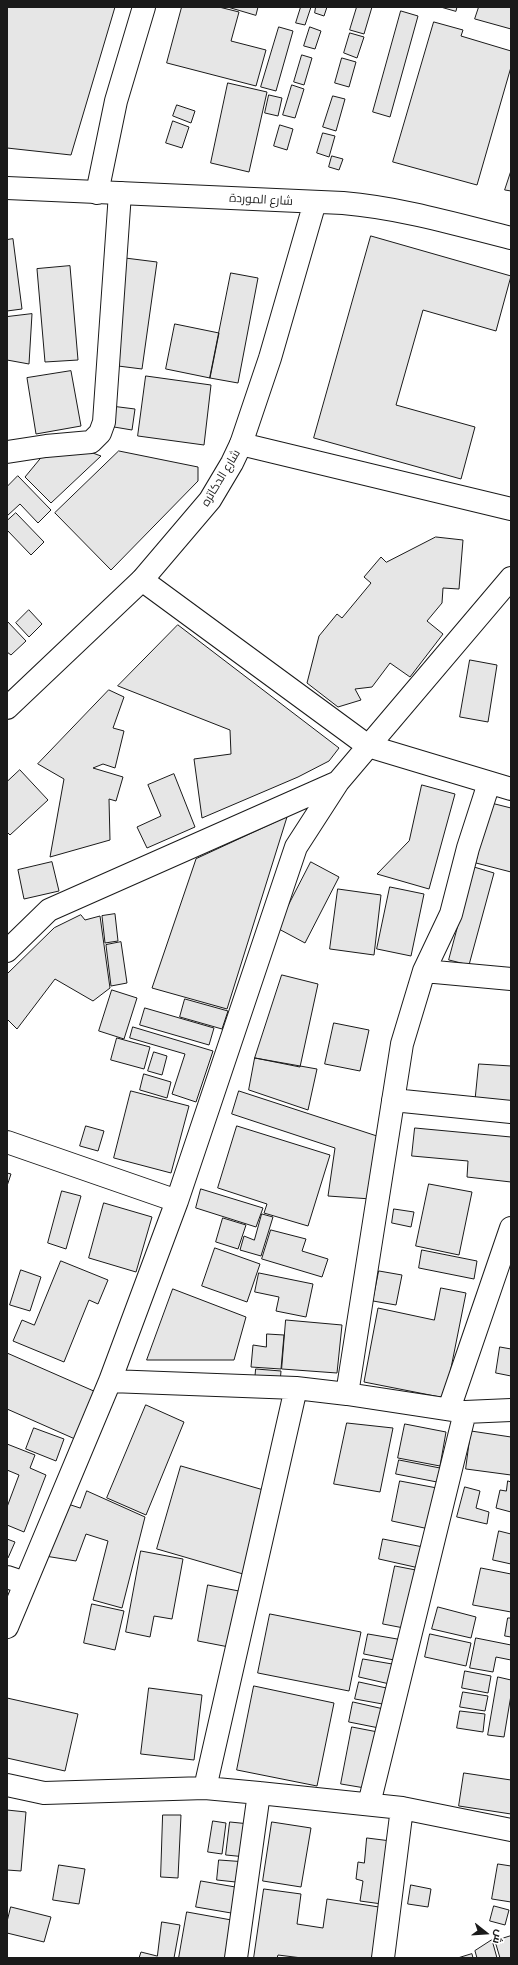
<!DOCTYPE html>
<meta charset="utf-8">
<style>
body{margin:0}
#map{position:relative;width:518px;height:1965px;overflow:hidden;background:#fff;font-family:Karla,Cairo,sans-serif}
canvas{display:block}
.frame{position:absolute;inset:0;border:8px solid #1a1a1a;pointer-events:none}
.north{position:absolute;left:466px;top:1913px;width:40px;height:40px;-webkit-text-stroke:3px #fff;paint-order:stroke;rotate:107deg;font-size:11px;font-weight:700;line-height:16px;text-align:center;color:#1a1a1a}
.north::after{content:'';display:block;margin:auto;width:14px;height:18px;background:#1a1a1a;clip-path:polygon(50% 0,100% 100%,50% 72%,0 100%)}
</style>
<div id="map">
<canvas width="518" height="1965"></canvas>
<div class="frame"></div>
<div class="north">ش</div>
</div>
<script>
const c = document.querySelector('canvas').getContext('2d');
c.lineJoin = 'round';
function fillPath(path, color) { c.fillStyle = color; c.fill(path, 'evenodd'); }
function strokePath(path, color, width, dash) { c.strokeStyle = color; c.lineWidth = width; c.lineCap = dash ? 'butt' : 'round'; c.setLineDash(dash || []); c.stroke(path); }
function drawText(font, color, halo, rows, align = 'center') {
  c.font = font + ' Karla,Cairo,sans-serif'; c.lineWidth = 3; c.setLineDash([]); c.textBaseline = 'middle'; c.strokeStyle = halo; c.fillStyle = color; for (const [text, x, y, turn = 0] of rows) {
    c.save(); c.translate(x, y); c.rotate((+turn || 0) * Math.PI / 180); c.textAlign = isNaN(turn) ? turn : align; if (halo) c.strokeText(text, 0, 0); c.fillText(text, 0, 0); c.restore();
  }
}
const building = new Path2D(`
 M 7,7 L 115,7 L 71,155 L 7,148 Z
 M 182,7 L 219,7 L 239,12 L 231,41 L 266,50 L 256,86 L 167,63 Z
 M 228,7 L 258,7 L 256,15 Z
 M 301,7 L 311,7 L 305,25 L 296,23 Z
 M 316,7 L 327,7 L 324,16 L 315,13 Z
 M 357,7 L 372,7 L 364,34 L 350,30 Z
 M 441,7 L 457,7 L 456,11 Z
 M 479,7 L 511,7 L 511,29 L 475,19 Z
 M 401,11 L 418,16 L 390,117 L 373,112 Z
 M 434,22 L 463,30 L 461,36 L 511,51 L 511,67 L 477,185 L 393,162 Z
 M 279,27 L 293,31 L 276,91 L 261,87 Z
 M 310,27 L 321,31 L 315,49 L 304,46 Z
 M 350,33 L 364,37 L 357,58 L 344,53 Z
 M 302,55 L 312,58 L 304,85 L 294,82 Z
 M 342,58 L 356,62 L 349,87 L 335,83 Z
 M 228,83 L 267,92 L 249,172 L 211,163 Z
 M 292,85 L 304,89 L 295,118 L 283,115 Z
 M 269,95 L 282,98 L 278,116 L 265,113 Z
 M 333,96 L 345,99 L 336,131 L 323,127 Z
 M 177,105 L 195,111 L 191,123 L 173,116 Z
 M 173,121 L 189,127 L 182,148 L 166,143 Z
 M 280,125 L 293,129 L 287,150 L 274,146 Z
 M 323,133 L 335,136 L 329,157 L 317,153 Z
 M 332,156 L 343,159 L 339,170 L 329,167 Z
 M 511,171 L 511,191 L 505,190 Z
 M 371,236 L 511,276 L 496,331 L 423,310 L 396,405 L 475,427 L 461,479 L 314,438 Z
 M 13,239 L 22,309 L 7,311 L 7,240 Z
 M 125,258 L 157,262 L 142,369 L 110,365 Z
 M 70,266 L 78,360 L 45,362 L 37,269 Z
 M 231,273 L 258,278 L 238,383 L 210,378 Z
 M 32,314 L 29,364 L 7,360 L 7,317 Z
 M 175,324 L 219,333 L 210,378 L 166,369 Z
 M 71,371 L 81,426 L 36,434 L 27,378 Z
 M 146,376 L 211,385 L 204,445 L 138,436 Z
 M 111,406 L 135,409 L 132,430 L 108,426 Z
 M 79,448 L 101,456 L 51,503 L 25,477 L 44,454 Z
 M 119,451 L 198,467 L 198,481 L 111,570 L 55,513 Z
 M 18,476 L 51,510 L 38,523 L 20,504 L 7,516 L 7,487 Z
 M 16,513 L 44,542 L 31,555 L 7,530 L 7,521 Z
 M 436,537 L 463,540 L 459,589 L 443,588 L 442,603 L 427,621 L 443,634 L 410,677 L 390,663 L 372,687 L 355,689 L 361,700 L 338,707 L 307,683 L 319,636 L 337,614 L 342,618 L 371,583 L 364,577 L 381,557 L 386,562 Z
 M 29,610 L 42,624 L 29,637 L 16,623 Z
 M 7,621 L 26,641 L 11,655 L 7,652 Z
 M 178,625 L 339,748 L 329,761 L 298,777 L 202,818 L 194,759 L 231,754 L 230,730 L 118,686 Z
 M 470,660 L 497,665 L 488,722 L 460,717 Z
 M 109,690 L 124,697 L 113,728 L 124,731 L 115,768 L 103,764 L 93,768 L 123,777 L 116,801 L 109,799 L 110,840 L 50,857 L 64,779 L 38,764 Z
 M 20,770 L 48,800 L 10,835 L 7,832 L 7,782 Z
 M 174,774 L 195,827 L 147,848 L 137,827 L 161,816 L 148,785 Z
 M 422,785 L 455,794 L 429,889 L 377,874 L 409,841 Z
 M 491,803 L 511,808 L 511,872 L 476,863 Z
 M 287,817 L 227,1009 L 152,988 L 196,859 Z
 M 52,862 L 59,891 L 24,899 L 18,870 Z
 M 311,862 L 339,877 L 305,943 L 277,928 Z
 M 474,867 L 494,873 L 469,965 L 449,960 Z
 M 390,887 L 424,894 L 411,956 L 377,949 Z
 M 338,889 L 381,895 L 374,955 L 330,949 Z
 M 115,914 L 118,941 L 105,943 L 102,916 Z
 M 81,915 L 85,920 L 100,916 L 110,988 L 93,1001 L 55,979 L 17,1029 L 7,1019 L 7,974 L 54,928 Z
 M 121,942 L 127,983 L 111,986 L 106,945 Z
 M 282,975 L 318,984 L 300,1067 L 255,1058 Z
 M 112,990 L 137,998 L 124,1039 L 99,1031 Z
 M 185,999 L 228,1011 L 222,1029 L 180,1017 Z
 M 145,1008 L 214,1028 L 209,1045 L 140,1025 Z
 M 334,1023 L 369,1030 L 360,1071 L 325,1064 Z
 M 133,1027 L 213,1051 L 196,1102 L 172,1094 L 185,1054 L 130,1038 Z
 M 117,1038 L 150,1047 L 144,1069 L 111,1060 Z
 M 154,1052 L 167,1056 L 162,1075 L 148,1071 Z
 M 255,1058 L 317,1069 L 308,1110 L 249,1090 Z
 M 479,1064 L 511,1066 L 511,1107 L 475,1104 Z
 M 144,1074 L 171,1082 L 167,1098 L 140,1090 Z
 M 131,1091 L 189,1106 L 171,1173 L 114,1158 Z
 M 239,1091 L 380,1137 L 371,1199 L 328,1196 L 335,1148 L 232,1114 Z
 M 86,1126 L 104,1131 L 98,1151 L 80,1146 Z
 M 237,1126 L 330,1155 L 308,1226 L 264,1213 L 267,1204 L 218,1188 Z
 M 415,1128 L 511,1137 L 511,1182 L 467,1177 L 468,1161 L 412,1156 Z
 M 7,1173 L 11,1174 L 7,1186 Z
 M 429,1184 L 472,1192 L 459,1255 L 416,1246 Z
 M 201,1189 L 263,1208 L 256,1227 L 196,1208 Z
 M 62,1191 L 81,1196 L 66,1249 L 48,1243 Z
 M 104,1203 L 152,1217 L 136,1272 L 89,1258 Z
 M 394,1209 L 414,1212 L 411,1227 L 392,1223 Z
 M 262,1214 L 273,1217 L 261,1256 L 240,1250 L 244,1236 L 254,1240 Z
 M 223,1218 L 246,1225 L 238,1249 L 216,1242 Z
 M 271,1230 L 306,1239 L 302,1251 L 328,1259 L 322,1277 L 262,1259 Z
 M 215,1248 L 260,1264 L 247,1302 L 202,1286 Z
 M 422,1250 L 477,1261 L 474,1279 L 419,1268 Z
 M 61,1261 L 108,1280 L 98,1304 L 89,1300 L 64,1362 L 13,1341 L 22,1320 L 34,1325 Z
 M 21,1270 L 41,1277 L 30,1311 L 10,1305 Z
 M 379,1271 L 402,1275 L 396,1305 L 373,1301 Z
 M 259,1273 L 313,1284 L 306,1317 L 276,1311 L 279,1297 L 255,1292 Z
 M 441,1288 L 466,1293 L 445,1398 L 364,1382 L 378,1308 L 434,1320 Z
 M 173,1289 L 246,1317 L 234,1360 L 147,1360 Z
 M 286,1320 L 342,1325 L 337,1373 L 282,1369 Z
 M 267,1334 L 284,1335 L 281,1369 L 251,1367 L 253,1345 L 266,1347 Z
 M 500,1347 L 511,1349 L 511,1376 L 496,1373 Z
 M 7,1353 L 96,1392 L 75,1439 L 7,1409 Z
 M 256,1369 L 281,1371 L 280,1383 L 255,1381 Z
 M 146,1405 L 184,1422 L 146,1515 L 107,1498 Z
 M 347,1423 L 393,1428 L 380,1492 L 334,1484 Z
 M 405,1424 L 446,1432 L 440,1466 L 398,1458 Z
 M 34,1428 L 64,1439 L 56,1461 L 26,1449 Z
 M 471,1431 L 511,1437 L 511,1475 L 466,1469 Z
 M 7,1444 L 35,1455 L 30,1468 L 46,1475 L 24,1532 L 7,1525 L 7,1507 L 19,1475 L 7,1470 Z
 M 399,1460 L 440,1468 L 437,1482 L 396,1474 Z
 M 181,1466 L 267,1491 L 243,1574 L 157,1549 Z
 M 400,1481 L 437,1488 L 429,1529 L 392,1521 Z
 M 508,1481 L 511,1482 L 511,1512 L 496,1508 L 500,1490 L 506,1491 Z
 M 465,1487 L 480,1491 L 476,1508 L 489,1512 L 487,1524 L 457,1517 Z
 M 87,1491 L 145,1517 L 122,1608 L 93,1600 L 108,1541 L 86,1534 L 76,1561 L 45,1556 L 65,1503 L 80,1508 Z
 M 499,1531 L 511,1534 L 511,1564 L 493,1560 Z
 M 7,1539 L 15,1542 L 8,1558 L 7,1558 Z
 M 383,1539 L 423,1547 L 419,1568 L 379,1559 Z
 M 141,1551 L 183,1559 L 172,1619 L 154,1616 L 150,1637 L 126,1632 Z
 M 395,1566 L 421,1571 L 409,1629 L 383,1624 Z
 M 481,1568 L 511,1574 L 511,1612 L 473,1605 Z
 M 208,1585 L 244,1592 L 234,1648 L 198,1641 Z
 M 92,1604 L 124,1611 L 115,1650 L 84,1643 Z
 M 438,1607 L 476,1617 L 471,1638 L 432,1629 Z
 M 270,1614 L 361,1632 L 349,1691 L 258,1673 Z
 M 508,1618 L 511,1618 L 511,1637 L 505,1636 Z
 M 368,1634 L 403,1640 L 399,1661 L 364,1654 Z
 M 430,1634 L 471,1643 L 466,1666 L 425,1657 Z
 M 476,1638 L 511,1645 L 511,1660 L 496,1657 L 493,1672 L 470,1668 Z
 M 363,1659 L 398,1665 L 394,1685 L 359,1677 Z
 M 465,1671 L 491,1676 L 488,1693 L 462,1688 Z
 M 498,1677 L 511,1680 L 511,1695 L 504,1737 L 488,1735 Z
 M 359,1682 L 391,1689 L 388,1705 L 355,1699 Z
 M 254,1686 L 334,1703 L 317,1786 L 237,1770 Z
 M 149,1688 L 202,1695 L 194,1760 L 141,1754 Z
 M 463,1692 L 488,1696 L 485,1711 L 460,1707 Z
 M 7,1698 L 78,1714 L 65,1771 L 7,1758 Z
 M 353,1702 L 388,1710 L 384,1729 L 349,1722 Z
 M 460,1711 L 485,1714 L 483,1732 L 457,1728 Z
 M 352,1727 L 383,1733 L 371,1789 L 341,1784 Z
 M 464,1773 L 511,1780 L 511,1814 L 459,1806 Z
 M 7,1810 L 26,1812 L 21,1871 L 7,1870 Z
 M 163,1815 L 181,1815 L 178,1878 L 161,1877 Z
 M 213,1821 L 226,1823 L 222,1854 L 208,1852 Z
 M 230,1822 L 250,1824 L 246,1857 L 226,1855 Z
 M 272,1822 L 311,1828 L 301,1887 L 263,1881 Z
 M 367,1838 L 391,1841 L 382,1904 L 360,1901 L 363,1881 L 356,1879 L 358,1862 L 364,1863 Z
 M 219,1860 L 247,1862 L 245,1883 L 217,1880 Z
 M 498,1864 L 511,1866 L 511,1902 L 492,1899 Z
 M 59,1865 L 85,1869 L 79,1904 L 53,1900 Z
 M 201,1881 L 241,1888 L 237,1914 L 196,1907 Z
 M 411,1885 L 431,1889 L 428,1907 L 408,1904 Z
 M 264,1889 L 301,1894 L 297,1924 L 323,1928 L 327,1899 L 379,1907 L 372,1958 L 302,1958 L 278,1955 L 277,1958 L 254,1958 Z
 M 494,1906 L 509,1910 L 505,1925 L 490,1921 Z
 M 11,1907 L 51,1917 L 44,1942 L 7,1933 L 7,1922 Z
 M 187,1912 L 237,1921 L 230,1958 L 179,1958 Z
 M 162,1922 L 180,1925 L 174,1958 L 139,1958 L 141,1952 L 157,1956 Z
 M 511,1936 L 511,1958 L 500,1958 L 495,1941 Z
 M 492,1940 L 497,1958 L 477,1958 L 475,1951 Z
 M 472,1954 L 473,1958 L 458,1958 Z`);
const minor = new Path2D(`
 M 97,193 L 116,101 L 144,7
 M 241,444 L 511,509
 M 7,452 L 46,446 L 91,442 L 100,433 L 104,422 L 120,193
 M 142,580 L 368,746 L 511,789
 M 7,951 L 49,910 L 338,782 L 511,578
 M 424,971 L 511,979
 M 393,1100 L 511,1112
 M 7,1142 L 177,1201
 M 110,1381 L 296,1388 L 347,1394 L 465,1412 L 511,1410
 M 347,1394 L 402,1044 L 424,971 L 451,914 L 468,848 L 489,783
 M 449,1409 L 511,1228
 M 7,1577 L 25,1583
 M 7,1627 L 110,1381 L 177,1201 L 296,847 L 338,782
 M 7,1785 L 44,1793 L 205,1788 L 259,1793 L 402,1808 L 511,1830
 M 205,1788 L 296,1388
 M 369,1804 L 465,1412
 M 236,1958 L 259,1793
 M 383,1958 L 402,1808`);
const tertiary = new Path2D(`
 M 7,188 L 343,203 C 401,208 455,224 511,238
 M 7,708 L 142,580 L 210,500 L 232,463 L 241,444 L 270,358 L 315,202`);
const streetNames = [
 ["شارع الموردة",261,200,3],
 ["شارع الدكاتره",221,478,-59]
];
fillPath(building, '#e6e6e6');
strokePath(building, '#1a1a1a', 1);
strokePath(minor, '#1a1a1a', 24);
strokePath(tertiary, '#1a1a1a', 24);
strokePath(minor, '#fff', 22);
strokePath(tertiary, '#fff', 22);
drawText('12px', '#1a1a1a', '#fff', streetNames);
</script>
